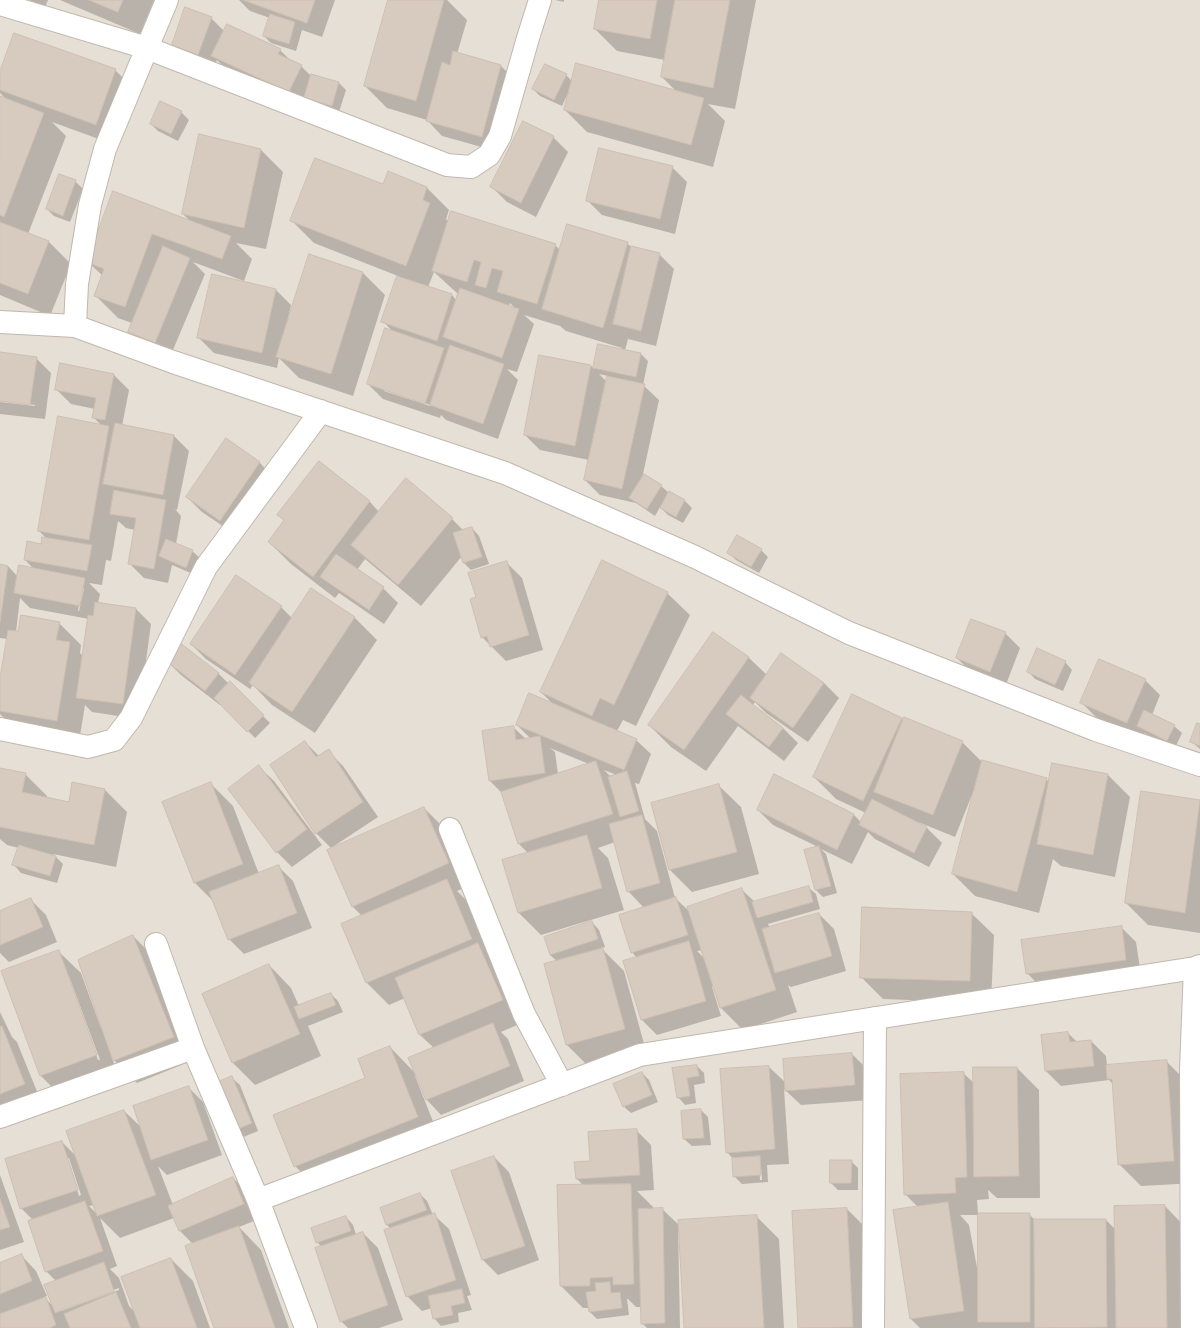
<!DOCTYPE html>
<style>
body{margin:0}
canvas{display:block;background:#f3eee7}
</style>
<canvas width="1200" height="1328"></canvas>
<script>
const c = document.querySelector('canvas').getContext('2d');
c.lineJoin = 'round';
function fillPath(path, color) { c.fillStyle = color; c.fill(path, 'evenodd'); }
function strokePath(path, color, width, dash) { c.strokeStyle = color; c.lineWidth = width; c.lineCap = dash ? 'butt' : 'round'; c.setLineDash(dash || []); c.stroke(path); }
const residential = new Path2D(`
 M 0,0 L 1200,0 L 1200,1328 L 0,1328 Z`);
const shadow = new Path2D(`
 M 29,0 L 48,0 L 45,7 Z
 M 60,0 L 154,0 L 140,34 Z
 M 239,0 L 335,0 L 322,37 L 302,30 L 296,51 L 271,43 L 264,36 L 270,18 L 250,11 Z
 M 389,0 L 447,0 L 467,20 L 457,54 L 501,66 L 516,81 L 496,151 L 442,136 L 427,120 L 387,108 L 365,86 Z
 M 555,0 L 564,0 L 564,2 Z
 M 600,0 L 756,0 L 735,109 L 708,104 L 725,121 L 713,167 L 587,132 L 565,110 L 568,93 L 562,106 L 540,96 L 533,89 L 566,75 L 572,81 L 677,92 L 662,77 L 665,60 L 617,51 L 595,29 Z
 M 211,18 L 224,31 L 280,50 L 290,60 L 301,66 L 311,76 L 339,83 L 346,90 L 339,112 L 228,71 L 217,60 L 213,69 L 188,60 L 173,45 Z
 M 115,70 L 137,92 L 118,146 L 52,122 L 66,136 L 28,234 L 49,242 L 71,264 L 50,316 L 0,295 L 0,97 L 7,100 L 0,93 L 0,74 Z
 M 181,112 L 189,120 L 178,141 L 158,131 L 151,124 Z
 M 553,137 L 568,152 L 536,217 L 507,202 L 492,187 Z
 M 261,150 L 283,172 L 266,249 L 236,243 L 252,259 L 244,281 L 193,262 L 205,274 L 170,357 L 144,346 L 129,331 L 132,323 L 118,318 L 95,295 L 103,276 L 88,262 L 113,193 L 191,222 L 183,214 Z
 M 672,167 L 687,182 L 675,234 L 602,215 L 587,200 Z
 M 389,173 L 427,188 L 449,210 L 446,219 L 448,222 L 555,245 L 560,250 L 627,243 L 631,247 L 659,254 L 674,269 L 656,346 L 628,339 L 625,350 L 641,354 L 648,361 L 643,385 L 659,400 L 643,474 L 661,486 L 669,493 L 684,500 L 692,508 L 683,523 L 668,515 L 660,507 L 655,516 L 636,503 L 600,495 L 585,480 L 589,460 L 540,450 L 525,435 L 540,356 L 591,366 L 594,369 L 599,345 L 622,350 L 622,348 L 566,331 L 560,326 L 524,315 L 534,324 L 517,372 L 507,369 L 518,380 L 498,439 L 446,420 L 441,415 L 440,418 L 383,399 L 368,384 L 393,332 L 383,321 L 398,276 L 314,243 L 292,221 L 384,186 ZM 434,272 L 458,294 L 456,300 L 452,295 L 428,287 ZM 510,303 L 515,308 L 509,306 ZM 599,374 L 608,376 L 607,382 ZM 384,389 L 430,405 L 430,406 L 384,391 Z
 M 75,181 L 83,189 L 70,222 L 54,216 L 47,209 Z
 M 310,255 L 363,273 L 385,295 L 353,396 L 299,378 L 279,358 L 277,368 L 214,353 L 199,338 L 276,290 L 291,305 L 288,318 L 289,318 Z
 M 0,353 L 36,358 L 51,373 L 45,419 L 0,414 L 0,402 L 35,406 L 35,405 L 0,400 Z
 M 114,375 L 129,390 L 122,426 L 174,436 L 189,451 L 177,510 L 175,509 L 181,516 L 176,544 L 192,551 L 200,558 L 193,574 L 172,565 L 168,583 L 144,578 L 129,563 L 135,530 L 126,528 L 118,521 L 111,561 L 106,560 L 102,585 L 89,583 L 100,594 L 98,603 L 136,609 L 151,624 L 138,719 L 92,712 L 85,705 L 79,742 L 18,732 L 0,714 L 0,684 L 8,639 L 0,638 L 0,565 L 8,566 L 18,577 L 34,569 L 25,560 L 47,539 L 39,531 L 101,425 L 93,417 L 95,409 L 71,404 L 56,389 ZM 82,589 L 84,589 L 79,611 L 78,611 ZM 20,598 L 30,608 L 89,619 L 83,656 L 80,653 L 81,645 L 59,623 L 16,632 Z
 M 226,439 L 260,463 L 274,478 L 236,535 L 202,512 L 187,497 Z
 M 319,463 L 370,502 L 379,512 L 452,519 L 464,531 L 472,528 L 479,536 L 489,564 L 471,570 L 464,563 L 462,556 L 421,606 L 365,559 L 357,570 L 383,588 L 398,603 L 384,624 L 339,593 L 335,598 L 291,564 L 269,542 L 285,521 L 279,515 Z
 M 761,550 L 768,557 L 759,573 L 736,560 L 728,552 Z
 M 507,563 L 522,578 L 543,650 L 506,661 L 482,637 L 477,598 Z
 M 311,590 L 355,618 L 377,640 L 315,733 L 272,705 L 253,685 L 250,689 L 206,659 L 191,644 L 281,607 L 292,618 Z
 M 667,593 L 690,615 L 636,726 L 623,720 L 617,731 L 636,740 L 651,754 L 639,784 L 635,783 L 645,819 L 657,831 L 675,898 L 690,912 L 742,890 L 755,902 L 808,887 L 816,894 L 820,909 L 768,924 L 770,928 L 819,914 L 834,929 L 846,971 L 791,987 L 788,985 L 797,1012 L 743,1030 L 721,1008 L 714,986 L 712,987 L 721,1016 L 657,1035 L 642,1020 L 625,961 L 637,958 L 632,952 L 644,908 L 628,891 L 615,842 L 598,848 L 608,858 L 624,910 L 541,935 L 518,912 L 528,853 L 519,844 L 503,794 L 490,781 L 483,732 L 514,728 L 526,739 L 531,739 L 517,725 L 554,705 L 541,692 ZM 550,748 L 589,764 L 558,774 L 555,752 ZM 604,770 L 617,775 L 611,777 ZM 702,950 L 705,959 L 697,951 Z
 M 1005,633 L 1020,648 L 1005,687 L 972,673 L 957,658 Z
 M 781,654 L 824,683 L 839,698 L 808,742 L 766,713 L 755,702 L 753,705 L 783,728 L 798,743 L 784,761 L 738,726 L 706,771 L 671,747 L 649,725 L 748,657 L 767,675 Z
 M 166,660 L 218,673 L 229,684 L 230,683 L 270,723 L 255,738 L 221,704 L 220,705 L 181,675 Z
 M 1065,662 L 1072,670 L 1063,691 L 1035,679 L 1028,671 Z
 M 1145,680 L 1160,695 L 1152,715 L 1174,726 L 1182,733 L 1175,748 L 1144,733 L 1142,738 L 1097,718 L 1082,703 Z
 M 901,719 L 962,742 L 983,763 L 1046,779 L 1050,783 L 1053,765 L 1108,775 L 1130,797 L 1115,877 L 1061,866 L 1053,859 L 1039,913 L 975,896 L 953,874 L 975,791 L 974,790 L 955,837 L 918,822 L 917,823 L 927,828 L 942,843 L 929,867 L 875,839 L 868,832 L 852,864 L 821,849 L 826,854 L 837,893 L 823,897 L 816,890 L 818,847 L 773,825 L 758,810 L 775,775 L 854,815 L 861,822 L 866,813 L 836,799 L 814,777 Z
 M 1200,725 L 1200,749 L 1191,741 Z
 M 305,742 L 319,756 L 328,751 L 343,766 L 378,817 L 331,848 L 316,833 Z
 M 259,767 L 274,781 L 322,845 L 292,867 L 277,852 Z
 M 0,769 L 25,774 L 47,796 L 47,798 L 70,803 L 105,790 L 127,812 L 116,867 L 53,854 L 63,864 L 57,883 L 21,873 L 14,865 L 19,848 L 7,845 L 0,839 Z
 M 211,784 L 233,806 L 259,874 L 278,866 L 293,881 L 312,928 L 244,954 L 229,939 L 214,902 L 195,883 Z
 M 718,785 L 741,807 L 759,874 L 692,892 L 670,870 Z
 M 1142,792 L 1200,801 L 1200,933 L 1148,925 L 1126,903 Z
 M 424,808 L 446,830 L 470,885 L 457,891 L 469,903 L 524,1022 L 501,1032 L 508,1039 L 524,1081 L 441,1115 L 427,1100 L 417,1076 L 415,1076 L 440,1139 L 317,1188 L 295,1166 L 390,1047 L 415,1073 L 434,1048 L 420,1035 L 405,998 L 389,1005 L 367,983 L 343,924 L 362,916 L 353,907 Z
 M 31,900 L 46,915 L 57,942 L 9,962 L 0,953 L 0,912 Z
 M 971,913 L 994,935 L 991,1003 L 883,999 L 861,977 Z
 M 592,922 L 599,930 L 605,947 L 601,948 L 624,971 L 646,1051 L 589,1067 L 567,1045 L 557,961 L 550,955 Z
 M 1121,927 L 1136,942 L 1141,975 L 1042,988 L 1027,973 Z
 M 133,936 L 155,958 L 196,1059 L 137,1083 L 112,1058 L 119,1077 L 63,1098 L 41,1076 L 58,951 L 81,973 L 101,1028 L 103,1028 ZM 67,976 L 69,976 L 100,1060 L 98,1060 Z
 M 269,965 L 291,988 L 299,1006 L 331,994 L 338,1001 L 343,1012 L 308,1026 L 321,1056 L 255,1085 L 233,1063 L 203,994 Z
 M 0,1012 L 12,1037 L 17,1042 L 40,1099 L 0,1115 Z
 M 1068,1033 L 1077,1042 L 1091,1041 L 1106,1056 L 1107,1066 L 1167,1062 L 1189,1084 L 1196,1183 L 1141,1186 L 1119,1164 L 1113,1084 L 1109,1080 L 1061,1086 L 1046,1071 Z
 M 852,1054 L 867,1069 L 870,1100 L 801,1105 L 784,1089 L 789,1164 L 767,1165 L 768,1182 L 742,1184 L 734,1176 L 733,1159 L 727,1152 L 769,1067 L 786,1083 ZM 759,1166 L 761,1166 L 762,1180 L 760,1180 Z
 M 697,1066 L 704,1073 L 705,1083 L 694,1085 L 696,1103 L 685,1105 L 678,1097 L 674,1069 Z
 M 1017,1068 L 1039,1090 L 1040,1198 L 997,1198 L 988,1190 L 989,1199 L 977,1200 L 978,1214 L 1029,1214 L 1035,1220 L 1106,1220 L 1115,1229 L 1165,1206 L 1187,1229 L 1189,1328 L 920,1328 L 911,1319 L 894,1211 L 918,1207 L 905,1194 L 963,1073 L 974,1083 ZM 960,1215 L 979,1215 L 979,1278 L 969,1225 Z
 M 642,1073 L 649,1080 L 658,1102 L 631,1113 L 623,1106 Z
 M 232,1078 L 240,1085 L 258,1131 L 241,1138 L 234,1130 Z
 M 188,1087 L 203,1102 L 222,1155 L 167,1175 L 158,1166 L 173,1205 L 233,1178 L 248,1193 L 259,1219 L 239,1227 L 261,1250 L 289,1328 L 215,1328 L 193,1244 L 180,1231 L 174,1218 L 120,1238 L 100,1218 L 117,1266 L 110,1269 L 119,1278 L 129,1306 L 135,1312 L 171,1259 L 193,1281 L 210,1328 L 0,1328 L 0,1264 L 22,1256 L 36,1271 L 47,1296 L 44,1297 L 53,1306 L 56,1281 L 46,1271 L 33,1220 L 21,1208 L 62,1142 L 76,1156 L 124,1111 L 142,1128 ZM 67,1158 L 69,1158 L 81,1195 L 79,1196 ZM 94,1205 L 98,1215 L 89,1206 ZM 119,1288 L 119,1290 L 62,1311 L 62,1309 Z
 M 701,1110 L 708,1117 L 711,1145 L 692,1146 L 684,1139 L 682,1111 Z
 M 636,1130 L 651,1145 L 654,1190 L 637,1191 L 653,1207 L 653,1209 L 662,1209 L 678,1224 L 680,1328 L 647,1328 L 642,1323 L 642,1307 L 636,1307 L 628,1299 L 627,1299 L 629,1315 L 597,1319 L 590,1312 L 589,1308 L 583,1308 L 561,1286 L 584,1186 L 577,1179 L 575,1163 L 591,1162 Z
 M 494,1157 L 509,1172 L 539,1260 L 498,1275 L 483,1260 L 452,1171 Z
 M 851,1161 L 858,1168 L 858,1190 L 838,1190 L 831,1183 Z
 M 0,1175 L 24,1242 L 0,1250 Z
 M 420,1194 L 427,1201 L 433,1215 L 434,1215 L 449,1229 L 471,1295 L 467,1296 L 472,1310 L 458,1313 L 459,1322 L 441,1326 L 434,1318 L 432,1308 L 422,1311 L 407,1296 L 391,1229 L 387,1225 Z
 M 847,1209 L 869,1231 L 874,1328 L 799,1328 L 793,1212 Z
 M 756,1216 L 779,1239 L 784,1328 L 685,1328 Z
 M 346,1217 L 353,1225 L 356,1235 L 363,1233 L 378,1248 L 403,1320 L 379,1328 L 348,1328 L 341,1321 L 322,1247 L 317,1242 Z`);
const building = new Path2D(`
 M 89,0 L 123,0 L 118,12 Z
 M 243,0 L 315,0 L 307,23 Z
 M 388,0 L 444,0 L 416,101 L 364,86 Z
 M 599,0 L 657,0 L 650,39 L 594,29 Z
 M 675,0 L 730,0 L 713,88 L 661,77 Z
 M 185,7 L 212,17 L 198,55 L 172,45 Z
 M 270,14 L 295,22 L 289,44 L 263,36 Z
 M 227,24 L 281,49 L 278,54 L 302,65 L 289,92 L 211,56 Z
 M 14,33 L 116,69 L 96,125 L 0,90 L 0,71 Z
 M 453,51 L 501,65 L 482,137 L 426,121 L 442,62 L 450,65 Z
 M 576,63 L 704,98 L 691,145 L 564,110 Z
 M 545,64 L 567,74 L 554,100 L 532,89 Z
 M 311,74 L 339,82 L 332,106 L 304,98 Z
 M 0,96 L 44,113 L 4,217 L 0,215 Z
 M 160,101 L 182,111 L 171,134 L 150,124 Z
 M 523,121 L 554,136 L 521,203 L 490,187 Z
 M 199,134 L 261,149 L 244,228 L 182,214 Z
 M 599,148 L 673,166 L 660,219 L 586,201 Z
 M 315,158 L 383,184 L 388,171 L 427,187 L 423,200 L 430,203 L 406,266 L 290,221 Z
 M 59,174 L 76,180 L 63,216 L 46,209 Z
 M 113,191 L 231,236 L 222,259 L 152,234 L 125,307 L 94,296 L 104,269 L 87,262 Z
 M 451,211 L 556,244 L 537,304 L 497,292 L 503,271 L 492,268 L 486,288 L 475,285 L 481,262 L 474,260 L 467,282 L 432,271 Z
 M 0,222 L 49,241 L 28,294 L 0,283 Z
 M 567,224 L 628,242 L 603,328 L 542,309 Z
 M 163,246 L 190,258 L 155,343 L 128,332 Z
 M 631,246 L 660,253 L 641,331 L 613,324 Z
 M 309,254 L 363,272 L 331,374 L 276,357 Z
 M 212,274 L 276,289 L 262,353 L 197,338 Z
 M 397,276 L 452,294 L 437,341 L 381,322 Z
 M 460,288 L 519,309 L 502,358 L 443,337 Z
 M 385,328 L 444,348 L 425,404 L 367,384 Z
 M 598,344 L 641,353 L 636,377 L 593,368 Z
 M 450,345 L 504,364 L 483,424 L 430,405 Z
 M 0,352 L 37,357 L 30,405 L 0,401 Z
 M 539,355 L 591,365 L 575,446 L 524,435 Z
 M 60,363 L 114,374 L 105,420 L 92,418 L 96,398 L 55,390 Z
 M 607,376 L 645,384 L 622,489 L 584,480 Z
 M 58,416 L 109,426 L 89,540 L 38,531 Z
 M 115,423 L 174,435 L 163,495 L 103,484 Z
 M 226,438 L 260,462 L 220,521 L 186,497 Z
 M 319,461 L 370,501 L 313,577 L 268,542 L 284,520 L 277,515 Z
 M 644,474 L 662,485 L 647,509 L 629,498 Z
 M 406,478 L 453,518 L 398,585 L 351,545 Z
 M 114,490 L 166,500 L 154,569 L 128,564 L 136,518 L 110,514 Z
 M 669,491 L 685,500 L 676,517 L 660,508 Z
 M 472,527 L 482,557 L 463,563 L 453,533 Z
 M 737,535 L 762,549 L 751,567 L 727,553 Z
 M 42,537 L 92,545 L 87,571 L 24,560 L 27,541 L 41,544 Z
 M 166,539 L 193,550 L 186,568 L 159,556 Z
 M 336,554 L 384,587 L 369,610 L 320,577 Z
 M 602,560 L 668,592 L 614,705 L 600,698 L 592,716 L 540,692 Z
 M 507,561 L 529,635 L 490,647 L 487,636 L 481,638 L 470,599 L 476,597 L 468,573 Z
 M 0,564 L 8,566 L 0,622 Z
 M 19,565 L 85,578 L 80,606 L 14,593 Z
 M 236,575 L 282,606 L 235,675 L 190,644 Z
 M 311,588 L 355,617 L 292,712 L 249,683 Z
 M 95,602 L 136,608 L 123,704 L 76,698 L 88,615 L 93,616 Z
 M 21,615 L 60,622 L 56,640 L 70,642 L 57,721 L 0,711 L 0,678 L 8,630 L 18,631 Z
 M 971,619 L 1006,632 L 990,672 L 956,658 Z
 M 713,632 L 749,657 L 684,750 L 648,725 Z
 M 179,642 L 219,673 L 205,691 L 165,660 Z
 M 1037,648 L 1066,661 L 1055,685 L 1027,672 Z
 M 781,653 L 824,683 L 793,728 L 750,698 Z
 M 1099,659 L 1146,679 L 1127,723 L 1080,703 Z
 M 230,681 L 264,715 L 247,732 L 214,698 Z
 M 529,693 L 637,739 L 624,770 L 516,725 Z
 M 852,694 L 902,718 L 863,801 L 813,777 Z
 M 741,695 L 783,728 L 769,747 L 726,714 Z
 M 1144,710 L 1175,725 L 1167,741 L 1137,726 Z
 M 904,717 L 963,741 L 933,815 L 874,792 Z
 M 1197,723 L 1200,724 L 1200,746 L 1190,742 Z
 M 514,726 L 516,740 L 540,736 L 545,773 L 489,781 L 482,731 Z
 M 305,741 L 316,757 L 329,749 L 363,802 L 315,834 L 270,765 Z
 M 982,760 L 1047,778 L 1017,892 L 952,874 Z
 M 596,761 L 613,814 L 518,844 L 501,792 Z
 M 1052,763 L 1108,774 L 1093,855 L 1037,844 Z
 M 259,765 L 307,829 L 276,853 L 228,789 Z
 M 0,768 L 26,773 L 22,792 L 69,802 L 72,782 L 105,789 L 94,845 L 0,827 Z
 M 627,771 L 639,811 L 620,817 L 608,777 Z
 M 774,774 L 854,814 L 837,850 L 757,810 Z
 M 211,782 L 243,864 L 194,883 L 162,802 Z
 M 719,784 L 737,852 L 669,870 L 651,803 Z
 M 1141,791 L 1200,800 L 1185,913 L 1125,903 Z
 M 872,799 L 927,827 L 914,853 L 859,825 Z
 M 424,807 L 449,863 L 352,907 L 327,850 Z
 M 642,815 L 660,883 L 627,892 L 609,824 Z
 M 587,835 L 602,888 L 518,913 L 502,860 Z
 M 19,845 L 56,856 L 50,876 L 12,865 Z
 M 819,846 L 831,886 L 815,890 L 804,850 Z
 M 279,865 L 297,913 L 228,940 L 209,892 Z
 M 447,879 L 472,939 L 366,983 L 341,924 Z
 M 809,886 L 813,902 L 757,918 L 752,902 Z
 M 742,888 L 776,990 L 720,1008 L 687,907 Z
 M 676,897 L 688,935 L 631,953 L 619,915 Z
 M 31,898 L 43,927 L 0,945 L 0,911 Z
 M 862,907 L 972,912 L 970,981 L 860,978 Z
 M 819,913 L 832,956 L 775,973 L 762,929 Z
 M 592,921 L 598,939 L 550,955 L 544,937 Z
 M 1122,926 L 1126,960 L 1026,974 L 1021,940 Z
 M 133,935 L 174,1037 L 113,1061 L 78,960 Z
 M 689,941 L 706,1001 L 641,1020 L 623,961 Z
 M 478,943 L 503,1000 L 419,1035 L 395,978 Z
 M 603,948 L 625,1029 L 566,1045 L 544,964 Z
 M 59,950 L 97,1055 L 40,1076 L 1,971 Z
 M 269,964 L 300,1034 L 232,1063 L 202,994 Z
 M 331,993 L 336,1005 L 299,1019 L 294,1007 Z
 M 493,1023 L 510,1066 L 426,1100 L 408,1058 Z
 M 2,1026 L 25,1084 L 0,1094 L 0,1027 Z
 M 1068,1032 L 1070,1042 L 1091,1040 L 1094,1066 L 1045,1071 L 1041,1035 Z
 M 390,1046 L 418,1117 L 294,1167 L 273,1115 L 365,1078 L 358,1059 Z
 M 852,1053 L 855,1085 L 785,1091 L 783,1059 Z
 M 1167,1060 L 1174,1161 L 1118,1165 L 1112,1079 L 1107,1079 L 1106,1065 Z
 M 697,1065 L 699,1076 L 687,1078 L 690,1096 L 677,1098 L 672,1068 Z
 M 769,1066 L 775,1149 L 726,1153 L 720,1069 Z
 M 973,1067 L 1017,1067 L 1019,1176 L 974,1177 Z
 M 642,1072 L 652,1095 L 623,1107 L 613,1084 Z
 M 964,1072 L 967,1177 L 955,1178 L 956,1193 L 904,1195 L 900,1074 Z
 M 232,1076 L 252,1123 L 233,1131 L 214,1084 Z
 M 189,1086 L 208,1140 L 151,1160 L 133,1106 Z
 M 701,1109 L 704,1138 L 683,1139 L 681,1111 Z
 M 124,1110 L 156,1195 L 97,1216 L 66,1131 Z
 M 637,1129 L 640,1175 L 576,1179 L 574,1162 L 590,1161 L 588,1132 Z
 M 62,1141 L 78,1190 L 20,1209 L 5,1159 Z
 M 494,1156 L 525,1246 L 482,1260 L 451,1171 Z
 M 760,1156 L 761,1175 L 733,1177 L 732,1158 Z
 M 830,1160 L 852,1160 L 851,1183 L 830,1183 Z
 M 233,1177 L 244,1204 L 179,1231 L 168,1206 Z
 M 631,1184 L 634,1284 L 613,1285 L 613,1277 L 590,1278 L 590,1286 L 560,1286 L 557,1185 Z
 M 420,1193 L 427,1210 L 386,1225 L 380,1208 Z
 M 0,1199 L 10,1227 L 0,1230 Z
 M 85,1201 L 103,1251 L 45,1272 L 28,1221 Z
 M 948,1202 L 964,1311 L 910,1319 L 893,1210 Z
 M 1165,1205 L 1167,1328 L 1116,1328 L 1114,1206 Z
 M 663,1208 L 665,1323 L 641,1324 L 638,1209 Z
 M 847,1208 L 853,1327 L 798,1328 L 792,1211 Z
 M 435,1213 L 456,1280 L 406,1297 L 384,1230 Z
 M 978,1213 L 1030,1213 L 1030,1322 L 978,1322 Z
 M 757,1215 L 764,1328 L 684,1328 L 678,1220 Z
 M 346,1216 L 351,1231 L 316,1243 L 311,1228 Z
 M 1034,1219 L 1106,1219 L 1107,1327 L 1035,1328 Z
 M 239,1226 L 275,1328 L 214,1328 L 185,1246 Z
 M 363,1232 L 388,1305 L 340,1322 L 315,1248 Z
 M 22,1254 L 32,1281 L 0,1294 L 0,1263 Z
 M 171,1258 L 197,1328 L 140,1328 L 121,1277 Z
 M 104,1262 L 114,1291 L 55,1313 L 44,1285 Z
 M 610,1282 L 611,1293 L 620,1292 L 622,1308 L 589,1312 L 586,1292 L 596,1291 L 595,1283 Z
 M 462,1289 L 465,1303 L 451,1306 L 453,1315 L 433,1319 L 428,1296 Z
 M 116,1292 L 131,1328 L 70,1328 L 64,1314 Z
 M 46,1297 L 56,1325 L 50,1328 L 0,1328 L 0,1314 Z`);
const minor = new Path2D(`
 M 0,4 L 147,48 L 447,165 L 471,167 L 489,155 L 500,136 L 528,38 L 540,0
 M 0,322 L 75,326 L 173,362 L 505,473 L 695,557 L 849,633 L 1096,730 L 1200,765
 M 75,326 L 77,284 L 90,205 L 105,149 L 167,0
 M 0,729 L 88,747 L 114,740 L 131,718 L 206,567 L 321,411
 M 450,829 L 524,1014 L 562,1085
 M 156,944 L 193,1048 L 258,1200 L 306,1328
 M 0,1117 L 193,1048
 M 258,1200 L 640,1055 L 1195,968
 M 873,1328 L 875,1018
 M 1192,1328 L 1191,1069 L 1195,968 L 1200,966`);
fillPath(residential, '#e6dfd5');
fillPath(shadow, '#0003');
fillPath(building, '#d7cbc0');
strokePath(building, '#cebfb0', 1);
strokePath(minor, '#c1b7ad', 24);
strokePath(minor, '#fff', 22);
</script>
